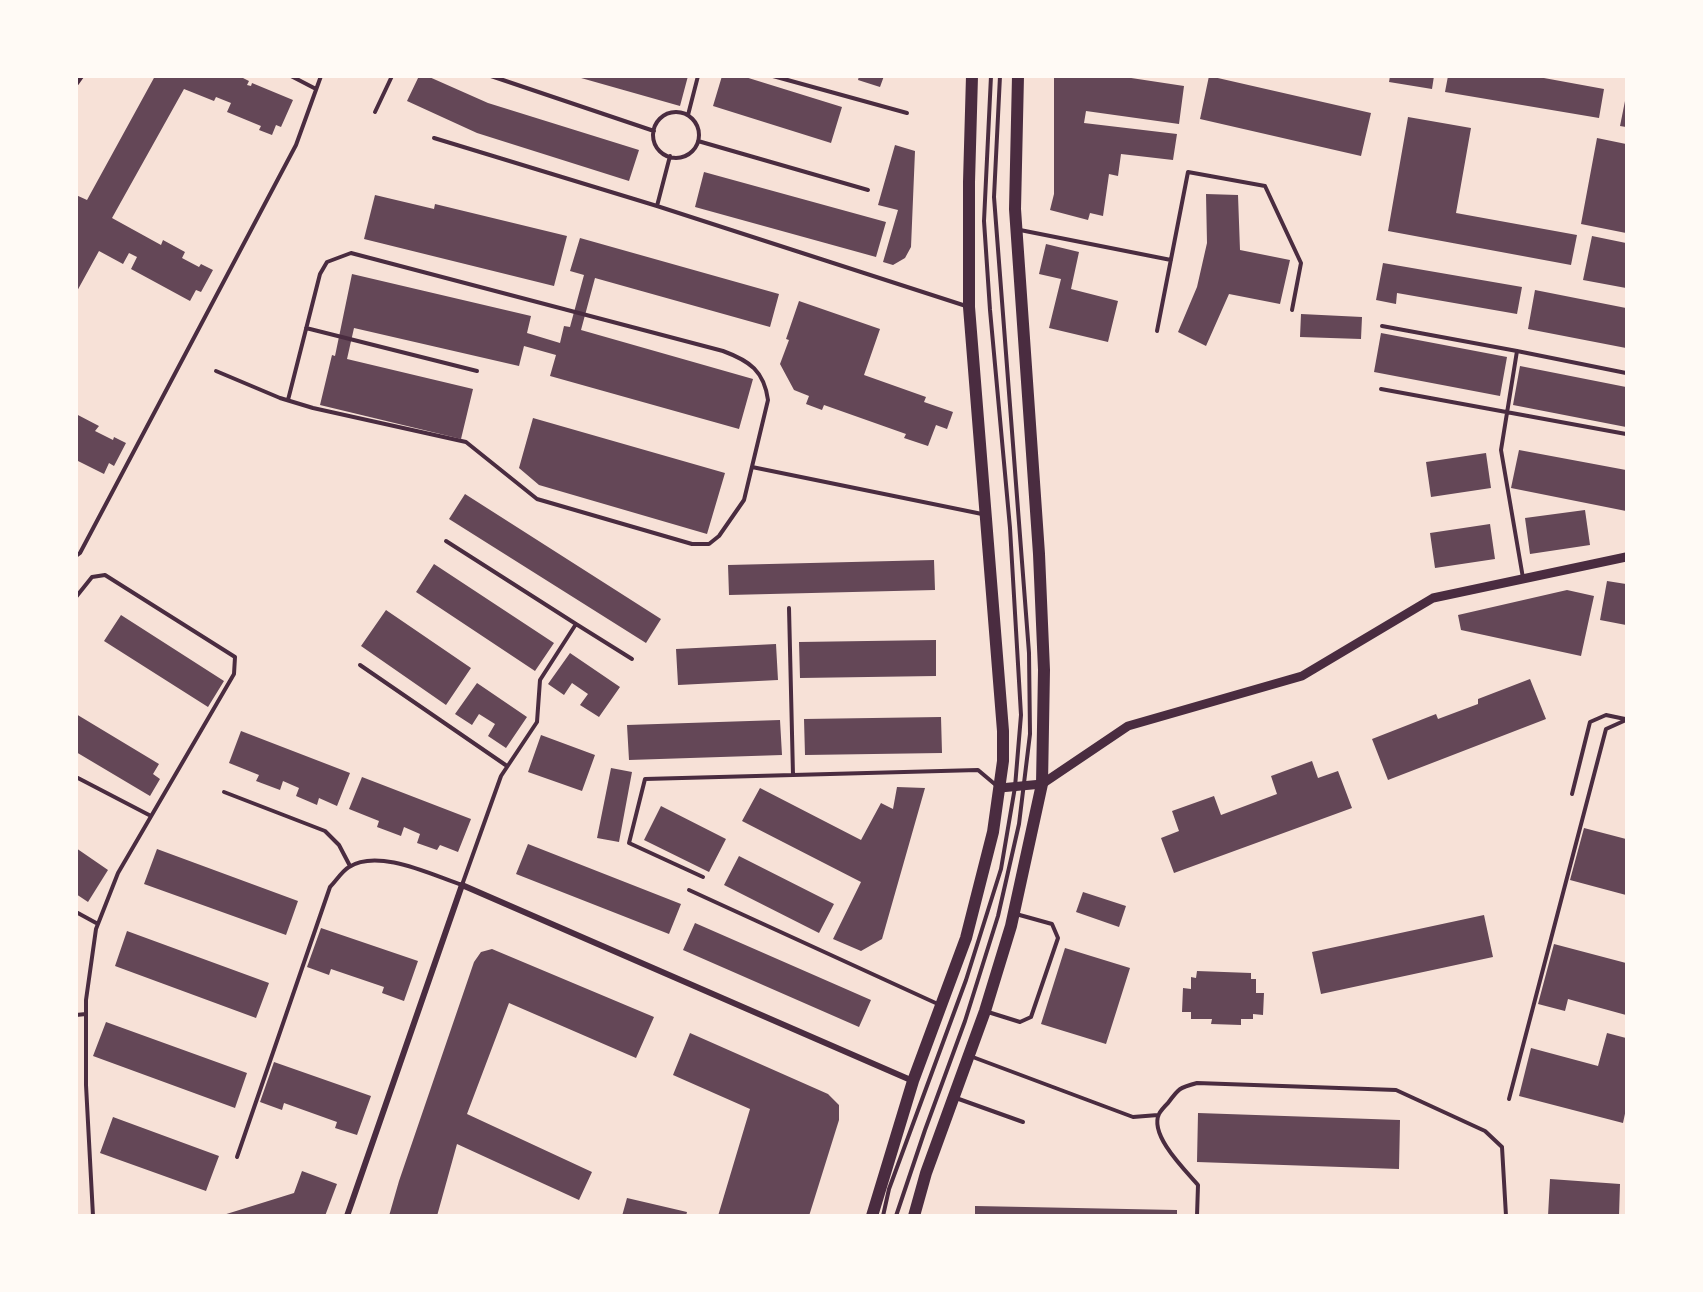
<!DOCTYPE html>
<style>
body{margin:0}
#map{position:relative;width:1703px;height:1292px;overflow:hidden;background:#f7e1d7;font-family:"Open Sans",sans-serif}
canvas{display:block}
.frame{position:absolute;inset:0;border:78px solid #fffaf5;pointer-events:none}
</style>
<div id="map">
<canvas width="1703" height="1292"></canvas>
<div class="frame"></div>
</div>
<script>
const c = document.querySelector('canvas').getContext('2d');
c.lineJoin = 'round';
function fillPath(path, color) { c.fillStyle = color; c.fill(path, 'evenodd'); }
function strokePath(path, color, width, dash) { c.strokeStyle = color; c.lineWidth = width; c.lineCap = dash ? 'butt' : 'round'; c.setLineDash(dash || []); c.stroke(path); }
const building = new Path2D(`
 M 155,76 L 239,76 L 249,81 L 247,85 L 251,86 L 252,83 L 293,100 L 281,127 L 276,125 L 272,135 L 259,130 L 261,126 L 227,112 L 231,103 L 216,97 L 214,101 L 184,89 L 112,218 L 161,245 L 163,240 L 185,252 L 182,258 L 199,267 L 201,264 L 213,270 L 201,292 L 196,290 L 190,301 L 131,269 L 137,257 L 129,253 L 123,264 L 99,251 L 76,293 L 76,195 L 87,200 Z
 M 419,76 L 427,76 L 488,103 L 639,150 L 629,181 L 477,133 L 407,101 Z
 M 574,76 L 688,76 L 680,106 Z
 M 722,76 L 742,76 L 842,107 L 831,143 L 713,106 Z
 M 859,76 L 884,76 L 880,87 L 858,80 Z
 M 1054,76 L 1118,76 L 1184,86 L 1179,124 L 1086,111 L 1084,123 L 1177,134 L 1173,160 L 1121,154 L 1118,176 L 1109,174 L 1103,216 L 1090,213 L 1088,220 L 1050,210 L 1054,194 Z
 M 1209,76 L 1371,113 L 1361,156 L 1200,119 Z
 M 1390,76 L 1434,76 L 1432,89 L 1389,82 Z
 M 1448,76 L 1533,76 L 1604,89 L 1599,118 L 1445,92 Z
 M 1625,101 L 1626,102 L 1626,127 L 1620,126 Z
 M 1408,117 L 1471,128 L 1456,213 L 1577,235 L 1571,265 L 1388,231 Z
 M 1597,138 L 1626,144 L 1626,233 L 1581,224 Z
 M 895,145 L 915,151 L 911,247 L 905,258 L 893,265 L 883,262 L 898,210 L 878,205 Z
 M 704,172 L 886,222 L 876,257 L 695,207 Z
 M 1206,194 L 1238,195 L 1240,250 L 1290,260 L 1280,304 L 1229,294 L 1206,346 L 1178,332 L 1197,287 L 1207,243 Z
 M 375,195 L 434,209 L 435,204 L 567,236 L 554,286 L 364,239 Z
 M 1592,236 L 1626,243 L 1626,288 L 1583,280 Z
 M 580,238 L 779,294 L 770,327 L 595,278 L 581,330 L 753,379 L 739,429 L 550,376 L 556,355 L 524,346 L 519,366 L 354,328 L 347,359 L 473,389 L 461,439 L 320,405 L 332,355 L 335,356 L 352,274 L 531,316 L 527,333 L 560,343 L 564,326 L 570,327 L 584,275 L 570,271 Z
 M 1046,244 L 1079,252 L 1071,289 L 1118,301 L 1108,342 L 1049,328 L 1061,279 L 1039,274 Z
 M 1383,263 L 1522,287 L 1517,314 L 1397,293 L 1396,304 L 1376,300 Z
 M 1535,290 L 1626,308 L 1626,348 L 1528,329 Z
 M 799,301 L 880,329 L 864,375 L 926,397 L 924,402 L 953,412 L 947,429 L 936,425 L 928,446 L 904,438 L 906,434 L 824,405 L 822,410 L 806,404 L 809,396 L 794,390 L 780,364 L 789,340 L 786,339 Z
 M 1301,314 L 1362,317 L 1361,339 L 1300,337 Z
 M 1381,333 L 1507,357 L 1500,396 L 1374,372 Z
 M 1520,366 L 1626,387 L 1626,427 L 1513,405 Z
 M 76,414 L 99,426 L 95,431 L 113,440 L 114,437 L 126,443 L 114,466 L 109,463 L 104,474 L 76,460 Z
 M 533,418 L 725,473 L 707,534 L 539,485 L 519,468 Z
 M 1519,450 L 1626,470 L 1626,511 L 1511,488 Z
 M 1486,453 L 1491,488 L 1431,497 L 1426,462 Z
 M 465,494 L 661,619 L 646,643 L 449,519 Z
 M 1585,510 L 1590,545 L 1530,554 L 1525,518 Z
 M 1490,524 L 1495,559 L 1435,568 L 1430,533 Z
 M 934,560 L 935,590 L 729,595 L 728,565 Z
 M 434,564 L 554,643 L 535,671 L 416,592 Z
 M 1607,581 L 1626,584 L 1626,625 L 1600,620 Z
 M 1567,590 L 1594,596 L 1581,656 L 1461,630 L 1458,615 Z
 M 386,610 L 471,668 L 446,705 L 361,646 Z
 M 121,615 L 224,681 L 208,707 L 104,641 Z
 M 936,640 L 936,676 L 800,678 L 799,642 Z
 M 776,644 L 778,680 L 678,685 L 676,649 Z
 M 570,653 L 620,687 L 599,717 L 580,705 L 588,694 L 572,683 L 564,695 L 548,684 Z
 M 1530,679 L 1546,719 L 1388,780 L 1372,739 L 1436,714 L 1438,719 L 1478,704 L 1478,699 Z
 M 477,683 L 527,717 L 506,748 L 488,736 L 495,724 L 479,714 L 472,725 L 455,714 Z
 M 76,714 L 159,764 L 153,774 L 160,779 L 150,796 L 76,752 Z
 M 941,717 L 942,753 L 805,755 L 804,719 Z
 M 780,720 L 782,755 L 629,760 L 627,725 Z
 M 241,731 L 350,773 L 337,806 L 319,798 L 317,805 L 296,796 L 299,788 L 283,781 L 280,790 L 256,781 L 259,775 L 229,763 Z
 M 541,735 L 595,755 L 582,791 L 528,772 Z
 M 1312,761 L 1318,778 L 1338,771 L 1352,808 L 1174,873 L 1161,838 L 1179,831 L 1172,811 L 1214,796 L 1221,815 L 1277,794 L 1271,776 Z
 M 611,768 L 632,772 L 619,842 L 597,838 Z
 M 362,777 L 471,819 L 458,852 L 440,845 L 437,850 L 417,843 L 420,834 L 404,827 L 401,836 L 377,827 L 379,821 L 349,809 Z
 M 897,787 L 925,788 L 882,939 L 861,951 L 833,939 L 861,882 L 742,821 L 760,788 L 861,840 L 881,803 L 893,809 Z
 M 661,806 L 726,839 L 709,872 L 644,840 Z
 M 1584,828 L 1626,839 L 1626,895 L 1570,880 Z
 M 528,844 L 681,904 L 669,934 L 516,874 Z
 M 76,848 L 108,870 L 88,902 L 76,894 Z
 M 157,849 L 298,901 L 286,935 L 144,884 Z
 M 739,856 L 834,904 L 819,933 L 724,885 Z
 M 1083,892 L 1126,906 L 1119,927 L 1076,912 Z
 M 1484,915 L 1493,957 L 1321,994 L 1312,952 Z
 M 695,923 L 871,1000 L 859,1027 L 683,950 Z
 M 321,928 L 418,961 L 404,1001 L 382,993 L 384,987 L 331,969 L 329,975 L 307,967 Z
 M 127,931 L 269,983 L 256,1018 L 115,966 Z
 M 1554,944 L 1626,963 L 1626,1015 L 1568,999 L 1565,1011 L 1538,1004 Z
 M 1065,948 L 1130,968 L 1106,1044 L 1041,1024 Z
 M 492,949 L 654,1017 L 636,1058 L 509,1003 L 467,1114 L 592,1172 L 579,1200 L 457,1144 L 437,1216 L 389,1216 L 399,1181 L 474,962 L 481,952 Z
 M 1197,971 L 1251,973 L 1251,979 L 1256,979 L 1256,993 L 1264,993 L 1263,1015 L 1253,1014 L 1253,1019 L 1241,1019 L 1241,1025 L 1211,1024 L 1212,1019 L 1191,1019 L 1191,1012 L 1182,1012 L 1183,988 L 1191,989 L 1191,977 L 1196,978 Z
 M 106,1022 L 247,1073 L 235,1108 L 93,1056 Z
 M 690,1033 L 828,1094 L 839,1105 L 839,1120 L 809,1216 L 718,1216 L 750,1109 L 673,1075 Z
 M 1607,1033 L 1626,1038 L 1626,1109 L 1623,1123 L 1519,1096 L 1531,1048 L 1598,1066 Z
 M 274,1062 L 371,1096 L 357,1135 L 335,1128 L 337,1122 L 284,1103 L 282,1110 L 260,1102 Z
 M 1198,1113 L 1400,1120 L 1399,1169 L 1197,1162 Z
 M 113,1117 L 219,1156 L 206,1191 L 100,1153 Z
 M 302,1171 L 337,1184 L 325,1216 L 220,1216 L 294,1193 Z
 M 1550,1179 L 1620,1184 L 1619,1216 L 1548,1216 Z
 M 627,1198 L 687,1212 L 686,1216 L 622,1216 Z
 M 975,1206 L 1177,1210 L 1177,1216 L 975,1216 Z`);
const service = new Path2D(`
 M 291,76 L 316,89
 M 491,76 L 654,131
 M 773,76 L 907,113
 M 375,112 L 392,76
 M653 135a23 23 0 1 1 46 0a23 23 0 1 1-46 0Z
 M 688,115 L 698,76
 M 434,138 L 657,206 L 966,306
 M 698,141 L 868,190
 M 657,206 L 670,156
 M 1020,230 L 1171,260
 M 1382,326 L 1517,351
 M 306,328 L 477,371
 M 1157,331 L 1188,172 L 1265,186 L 1301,263 L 1292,310
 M 216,371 L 280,398 L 313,408 L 466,442 L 537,499 L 692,544 L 709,544 L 719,536 L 744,500 L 768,400 C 764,371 750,361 723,351 L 351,253 L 327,262 L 320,274 L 288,400
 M 1381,389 L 1626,434
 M 752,467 L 982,514
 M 76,556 L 80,553 L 296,145 L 321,76
 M 1523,578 L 1501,450 L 1517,351 L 1626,373
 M 76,597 L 92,577 L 105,575 L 235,657 L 234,674 L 118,873 L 96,929 L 86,1000 L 86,1085 L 93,1216
 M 789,608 L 793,775
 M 576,624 L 632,659
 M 360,665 L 507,766
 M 76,777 L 151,816
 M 224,792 L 325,831 L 339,845 L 350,866
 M 1572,794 L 1590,722 L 1606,715 L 1625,719
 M 703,877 L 629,843 L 645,779 L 978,770 L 997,786
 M 689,890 L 940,1005
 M 76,912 L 98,924
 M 988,1012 L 1020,1022 L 1031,1017 L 1058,938 L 1052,924 L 1016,914
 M 76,1015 L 86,1014
 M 970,1056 L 1133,1117 L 1158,1115
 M 956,1098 L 1023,1122
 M 1509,1099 L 1606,729 L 1626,720
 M 237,1157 L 330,887 C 336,881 342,871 349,867 C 378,848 432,875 462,885 L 501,776 L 537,722 L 540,680 L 576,624 L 446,541
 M 883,1216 L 889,1189 L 966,980 L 1001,869 L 1015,787 L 1021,715 L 1010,528 L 990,310 L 984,221 L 991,76
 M 896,1216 L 925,1130 L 965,1021 L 998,916 L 1019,824 L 1030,734 L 1029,653 L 994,197 L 1000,76
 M 1197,1216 L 1198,1185 C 1185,1170 1149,1135 1159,1114 C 1161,1110 1165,1106 1168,1103 C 1179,1088 1179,1088 1197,1083 L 1396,1090 L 1485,1131 L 1502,1147 L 1506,1216`);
const minor = new Path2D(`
 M 76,83 L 81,76
 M 347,1216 L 462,885 L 913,1081`);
const tertiary = new Path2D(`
 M 1000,788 L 1042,784 L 1128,726 L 1302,676 L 1433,598 L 1626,557`);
const primary = new Path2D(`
 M 872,1216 L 913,1081 L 966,938 L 993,832 L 1003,761 L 1003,731 L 969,307 L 969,182 L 972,76
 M 914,1216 L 926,1173 L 985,1011 L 1011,926 L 1042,784 L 1044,670 L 1039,554 L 1015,209 L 1018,76`);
fillPath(building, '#644757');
strokePath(service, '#4a2c40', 4);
strokePath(minor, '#4a2c40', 6);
strokePath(tertiary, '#4a2c40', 9);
strokePath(primary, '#4a2c40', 12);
</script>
